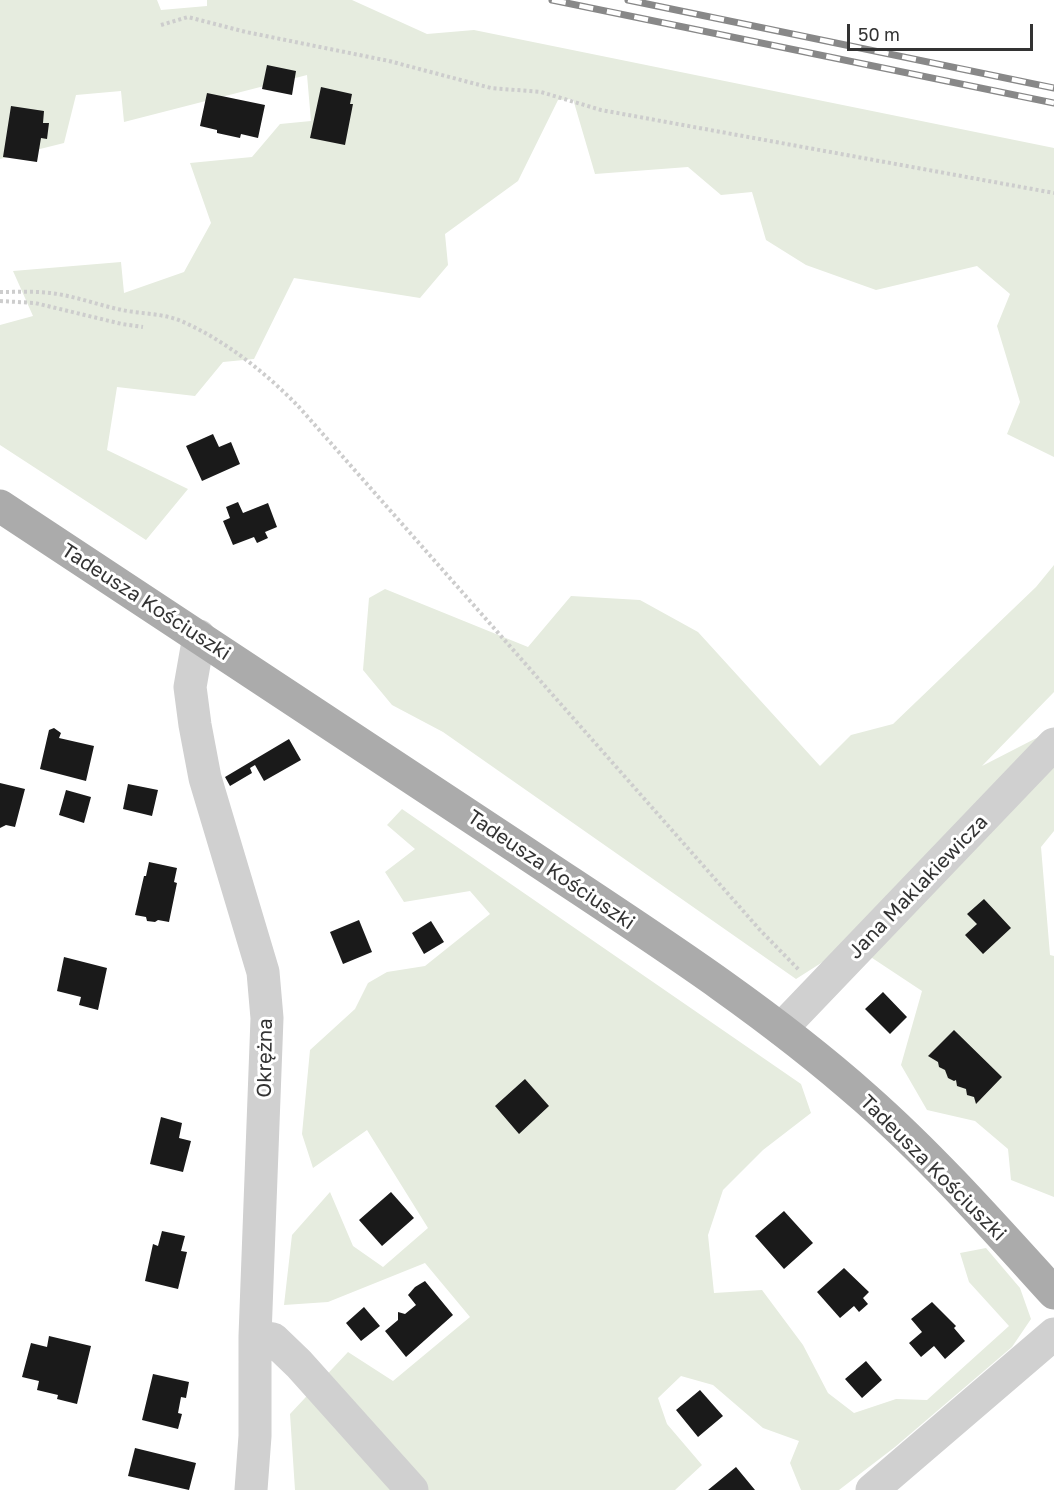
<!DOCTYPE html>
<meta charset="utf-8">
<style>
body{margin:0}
#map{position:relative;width:1054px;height:1490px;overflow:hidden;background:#fff;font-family:"Golos Text",sans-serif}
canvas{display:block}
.scale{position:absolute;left:847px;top:24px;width:186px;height:27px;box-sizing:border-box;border:3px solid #333;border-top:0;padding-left:8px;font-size:18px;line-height:21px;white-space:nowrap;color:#333;-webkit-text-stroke:4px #fff;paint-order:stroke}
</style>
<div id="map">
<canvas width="1054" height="1490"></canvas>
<div class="scale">50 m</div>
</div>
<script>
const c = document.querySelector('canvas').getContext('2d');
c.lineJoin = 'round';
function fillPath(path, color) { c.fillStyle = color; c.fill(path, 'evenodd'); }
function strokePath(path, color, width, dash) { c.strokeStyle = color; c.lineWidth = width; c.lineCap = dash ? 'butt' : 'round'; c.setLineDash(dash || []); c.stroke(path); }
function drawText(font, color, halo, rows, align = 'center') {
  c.font = font + ' "Golos Text",sans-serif'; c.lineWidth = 6; c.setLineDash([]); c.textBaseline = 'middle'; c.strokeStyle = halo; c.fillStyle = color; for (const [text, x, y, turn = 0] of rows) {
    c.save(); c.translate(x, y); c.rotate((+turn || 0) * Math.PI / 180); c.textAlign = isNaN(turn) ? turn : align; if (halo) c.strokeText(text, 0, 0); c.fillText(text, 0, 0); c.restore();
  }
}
const green = new Path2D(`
 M 0,0 L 157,0 L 161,10 L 207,6 L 207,0 L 352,0 L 427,34 L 474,30 L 1054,148 L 1054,457 L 1007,434 L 1020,402 L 997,326 L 1010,294 L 977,266 L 876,290 L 806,265 L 766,240 L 752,192 L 721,195 L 688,167 L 595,174 L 573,99 L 558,100 L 518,181 L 445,234 L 448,265 L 420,298 L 294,278 L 254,359 L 223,362 L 195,396 L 117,387 L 107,450 L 188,489 L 146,540 L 0,445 L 0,325 L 33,316 L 13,271 L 121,262 L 124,293 L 184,272 L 211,223 L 190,163 L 252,157 L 280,124 L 311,121 L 307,75 L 124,122 L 121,91 L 76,95 L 64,143 L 0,159 Z
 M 1054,565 L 1054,692 L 982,766 L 1054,729 L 1054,831 L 1041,847 L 1050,955 L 1054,956 L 1054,1197 L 1011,1180 L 1008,1149 L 975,1121 L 927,1110 L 901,1065 L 922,991 L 851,944 L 796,979 L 443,732 L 392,705 L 363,670 L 369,598 L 385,589 L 528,647 L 571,596 L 640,600 L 698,632 L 820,766 L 851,735 L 893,724 L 1036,587 Z
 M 402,809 L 801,1084 L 811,1113 L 763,1150 L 723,1190 L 708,1235 L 714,1293 L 762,1290 L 803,1345 L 828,1393 L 854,1413 L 896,1399 L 927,1400 L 1009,1326 L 969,1282 L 960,1253 L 986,1248 L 1020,1288 L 1031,1319 L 1012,1347 L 895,1447 L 839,1490 L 801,1490 L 790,1463 L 799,1441 L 763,1428 L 713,1385 L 681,1376 L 658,1398 L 667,1424 L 702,1465 L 675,1490 L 295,1490 L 290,1414 L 348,1352 L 393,1381 L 470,1317 L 425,1263 L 328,1302 L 284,1305 L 292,1235 L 330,1192 L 353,1246 L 383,1267 L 428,1228 L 367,1130 L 313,1168 L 302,1134 L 310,1050 L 355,1009 L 368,983 L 387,972 L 425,966 L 490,914 L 470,891 L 404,902 L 385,872 L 415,849 L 387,825 Z`);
const building = new Path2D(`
 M 267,65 L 296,71 L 292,95 L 262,89 Z
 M 321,87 L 352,94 L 350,104 L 353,104 L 345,145 L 310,138 Z
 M 207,93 L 265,105 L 258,138 L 241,134 L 240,138 L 217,133 L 217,130 L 200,126 Z
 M 11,106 L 44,111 L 43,123 L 49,123 L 47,139 L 41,138 L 37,162 L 3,157 Z
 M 213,434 L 219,447 L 231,442 L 240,464 L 202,481 L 186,446 Z
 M 238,502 L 243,513 L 268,503 L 277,527 L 265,532 L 268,538 L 257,543 L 254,537 L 233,545 L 223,521 L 230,518 L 226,507 Z
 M 54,728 L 61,733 L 59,738 L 94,746 L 86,781 L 40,769 L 49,730 Z
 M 289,739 L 301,760 L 264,781 L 255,765 L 250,768 L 252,773 L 230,786 L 225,777 Z
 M 0,783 L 25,789 L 15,827 L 6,825 L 0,828 Z
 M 128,784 L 158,790 L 152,816 L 123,809 Z
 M 66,790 L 91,797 L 84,823 L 59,815 Z
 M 149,862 L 177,868 L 174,882 L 177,883 L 169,922 L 158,920 L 155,922 L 147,921 L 146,917 L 135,915 L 144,876 L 146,876 Z
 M 984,899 L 1011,928 L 983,954 L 965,935 L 977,924 L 967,914 Z
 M 359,920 L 372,952 L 343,964 L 330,932 Z
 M 431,921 L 444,942 L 424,954 L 412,933 Z
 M 64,957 L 107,968 L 98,1010 L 79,1005 L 81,997 L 57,991 Z
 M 883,992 L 907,1017 L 890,1034 L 865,1009 Z
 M 954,1030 L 1002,1077 L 976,1104 L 974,1097 L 967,1095 L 966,1089 L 957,1086 L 956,1080 L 954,1081 L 948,1078 L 945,1070 L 939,1067 L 938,1062 L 928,1056 Z
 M 525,1079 L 549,1106 L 519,1134 L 495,1106 Z
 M 161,1117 L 182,1123 L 179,1138 L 191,1141 L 183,1172 L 150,1164 Z
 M 391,1192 L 414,1218 L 382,1246 L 359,1220 Z
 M 784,1211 L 813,1243 L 784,1269 L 755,1236 Z
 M 162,1231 L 185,1236 L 181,1251 L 187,1252 L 178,1289 L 145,1281 L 153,1244 L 158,1246 Z
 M 844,1268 L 869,1292 L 863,1298 L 868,1304 L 859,1312 L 854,1306 L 840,1318 L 817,1292 Z
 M 425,1281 L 453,1315 L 406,1357 L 385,1331 L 398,1320 L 398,1312 L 405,1314 L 416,1305 L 408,1295 L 415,1287 Z
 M 932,1302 L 956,1326 L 954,1328 L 965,1341 L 945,1359 L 934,1346 L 921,1357 L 909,1343 L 922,1332 L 911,1319 Z
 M 364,1307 L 380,1326 L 361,1341 L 346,1323 Z
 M 49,1336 L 91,1346 L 77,1404 L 57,1399 L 58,1395 L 37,1390 L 39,1381 L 22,1377 L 31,1343 L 47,1347 Z
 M 866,1361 L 882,1380 L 862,1398 L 845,1379 Z
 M 153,1374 L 189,1382 L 186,1398 L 181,1397 L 178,1413 L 182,1414 L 178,1429 L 142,1420 Z
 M 700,1390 L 723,1416 L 698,1437 L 676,1410 Z
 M 135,1448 L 196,1463 L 189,1490 L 128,1476 Z
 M 736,1467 L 755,1490 L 708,1490 Z`);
const path = new Path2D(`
 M 161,25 L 188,17 L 246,32 L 389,61 L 491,88 L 541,92 L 601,110 L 1054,193
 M 0,292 C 17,292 34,291 51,293 C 75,296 98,305 122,310 C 141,314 162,313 181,321 C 225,340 266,373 299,407 L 760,930 L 800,971
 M 0,301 L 35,303 L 122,324 L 143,327`);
const minor = new Path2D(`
 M 199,636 L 190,687 L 195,725 L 205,778 L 263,972 L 267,1018 L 255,1336 L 255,1436 L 251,1490
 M 781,1029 L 1054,744
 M 255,1336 L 273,1339 L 299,1364 L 412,1490
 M 872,1490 L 1054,1334`);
const major = new Path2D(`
 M 0,506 C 174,620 348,734 521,850 C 638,928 759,1004 865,1098 C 933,1158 993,1226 1054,1293`);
const rail = new Path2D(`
 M 552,0 L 1054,103
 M 628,0 L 1054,88`);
const streetNames = [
 ["Tadeusza Kościuszki",146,602,33],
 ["Tadeusza Kościuszki",551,870,34],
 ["Jana Maklakiewicza",918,887,-46],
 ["Okrężna",265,1058,-89],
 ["Tadeusza Kościuszki",933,1168,45]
];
fillPath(green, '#e6ecdf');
fillPath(building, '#1a1a1a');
strokePath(path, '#cdcdcd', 4, [3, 3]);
strokePath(minor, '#d0d0d0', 33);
strokePath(major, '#ababab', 33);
strokePath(rail, '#888', 7);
strokePath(rail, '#fff', 4.5, [14]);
drawText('20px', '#333', '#fff', streetNames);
</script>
